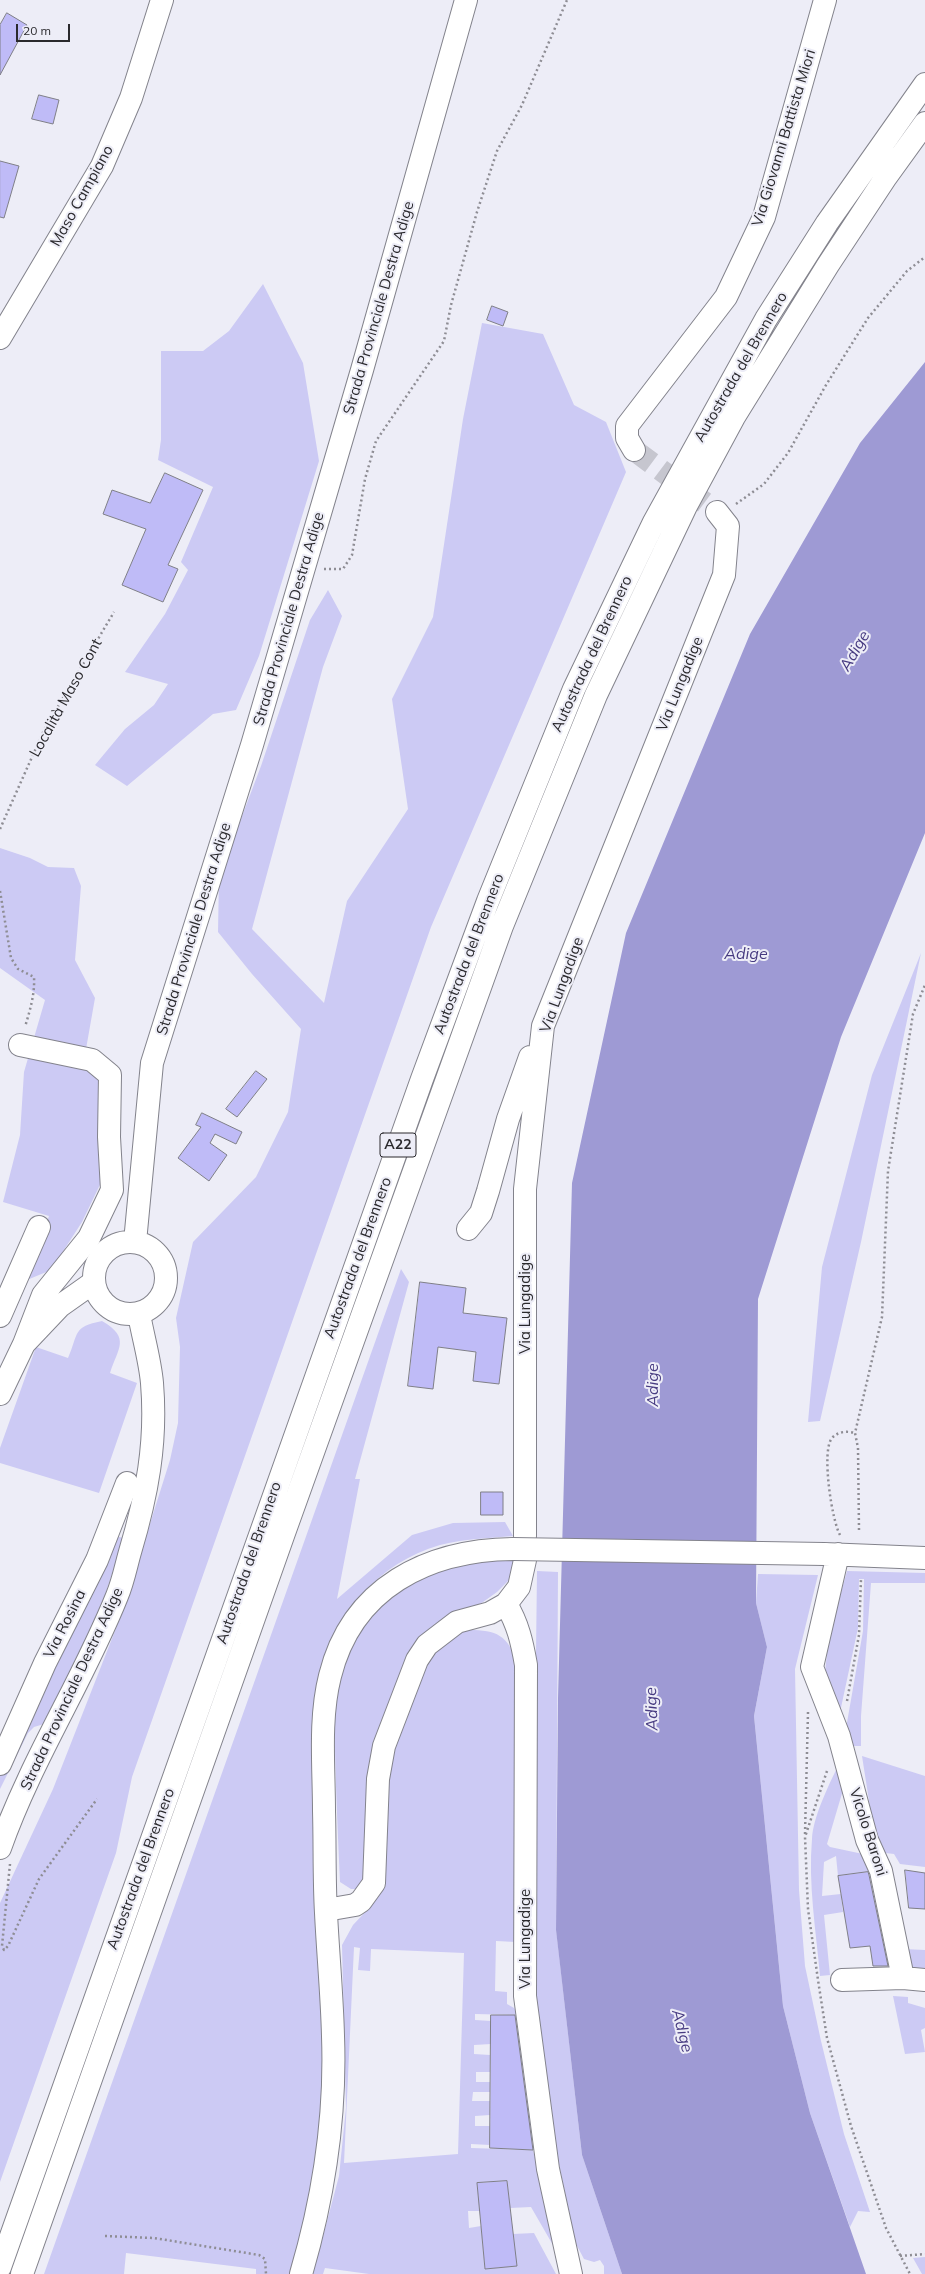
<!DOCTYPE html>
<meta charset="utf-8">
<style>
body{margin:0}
#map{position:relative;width:925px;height:2274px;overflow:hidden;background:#ededf7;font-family:Mulish,sans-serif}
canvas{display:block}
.scale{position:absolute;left:16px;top:24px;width:54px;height:18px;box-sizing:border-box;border:2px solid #2a292d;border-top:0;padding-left:5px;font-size:12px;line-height:14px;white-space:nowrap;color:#2a292d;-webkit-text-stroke:3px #ededf7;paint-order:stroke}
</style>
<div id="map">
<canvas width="925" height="2274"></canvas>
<div class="scale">20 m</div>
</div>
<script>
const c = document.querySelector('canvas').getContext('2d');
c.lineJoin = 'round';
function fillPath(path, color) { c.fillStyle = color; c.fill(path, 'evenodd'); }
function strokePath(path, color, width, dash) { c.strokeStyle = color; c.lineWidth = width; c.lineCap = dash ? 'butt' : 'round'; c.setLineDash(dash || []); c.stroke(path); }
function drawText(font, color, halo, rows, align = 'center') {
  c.font = font + ' Mulish,sans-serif'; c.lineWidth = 4; c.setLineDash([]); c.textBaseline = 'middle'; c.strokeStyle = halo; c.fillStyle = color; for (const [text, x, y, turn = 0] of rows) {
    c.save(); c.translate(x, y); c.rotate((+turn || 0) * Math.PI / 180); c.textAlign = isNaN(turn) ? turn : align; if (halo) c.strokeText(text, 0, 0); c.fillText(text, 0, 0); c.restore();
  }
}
const green = new Path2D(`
 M 263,284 L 303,363 L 319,461 L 259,656 L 236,710 L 213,714 L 127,786 L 95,765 L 125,729 L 154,705 L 168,684 L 125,672 L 165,614 L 188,570 L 181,562 L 213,487 L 158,460 L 161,440 L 161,351 L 203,351 L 229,331 Z
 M 482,323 L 543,334 L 574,405 L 606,422 L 626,472 L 431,927 L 132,1777 L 116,1853 L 0,2182 L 0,1903 L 53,1789 L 122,1613 L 170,1460 L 178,1423 L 180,1347 L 176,1318 L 193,1242 L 256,1177 L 288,1112 L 301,1029 L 252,974 L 218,932 L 219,877 L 261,766 L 310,620 L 328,590 L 342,616 L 323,667 L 252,929 L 324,1003 L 347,901 L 408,809 L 392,699 L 433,617 L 463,419 Z
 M 0,848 L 30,858 L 48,867 L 74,868 L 81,886 L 75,960 L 95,998 L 86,1049 L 118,1076 L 110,1164 L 82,1222 L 51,1270 L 27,1280 L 49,1216 L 3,1202 L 20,1135 L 24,1072 L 45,1000 L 0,968 Z
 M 921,953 L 861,1242 L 820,1421 L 808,1422 L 822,1267 L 872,1075 Z
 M 401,1269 L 409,1282 L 355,1479 L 360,1479 L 337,1599 L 412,1535 L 453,1523 L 505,1522 L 513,1536 C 489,1538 464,1539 440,1545 C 378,1563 335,1614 319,1675 L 323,2110 L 319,2157 L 293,2274 L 256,2274 L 256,2269 L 126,2253 L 124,2274 L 44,2274 Z
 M 102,1321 C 131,1338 118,1348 110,1373 L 137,1383 L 99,1493 L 0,1463 L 0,1448 L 36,1347 L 68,1358 C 79,1333 72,1327 102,1321 Z
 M 110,1535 L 124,1538 L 99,1613 L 44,1724 L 34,1727 L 28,1733 L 0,1789 L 0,1771 Z
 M 500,1560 L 518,1561 L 511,1578 L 497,1592 L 483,1602 L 466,1611 L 407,1661 L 368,1876 L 357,1889 L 351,1889 L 340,1882 C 338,1838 336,1795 335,1751 C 335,1737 333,1720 335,1706 C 348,1614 409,1564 500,1560 Z
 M 537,1571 L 558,1572 L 556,1929 L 582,2155 L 622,2274 L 604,2274 L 604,2266 L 600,2260 L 594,2262 L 584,2259 L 576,2244 L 555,2146 L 541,2069 L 535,1987 L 533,1897 Z
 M 847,1571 L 925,1573 L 925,1583 L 871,1583 L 861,1716 L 861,1746 L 851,1746 L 845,1734 L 863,1631 L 864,1579 L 859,1579 L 858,1628 L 839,1717 L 825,1672 L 829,1636 Z
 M 758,1574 L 818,1575 L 795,1669 L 799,1890 L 805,1966 L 821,2041 L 844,2134 L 870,2212 L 858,2211 L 850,2227 L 810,2113 L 783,2006 L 754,1716 L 767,1647 L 756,1603 Z
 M 469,1630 C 497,1630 507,1635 517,1662 L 516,1942 L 496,1941 L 495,1991 L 507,1992 L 507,2004 L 514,2008 L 518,2015 L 475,2014 L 475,2020 L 491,2021 L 491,2044 L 474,2045 L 474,2054 L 490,2055 L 490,2072 L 476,2072 L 476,2082 L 490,2082 L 490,2092 L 473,2092 L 472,2101 L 490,2101 L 490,2115 L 475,2116 L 475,2126 L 490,2126 L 490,2145 L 471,2144 L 471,2148 L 533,2150 L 561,2259 L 531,2207 L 510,2208 L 507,2181 L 477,2183 L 480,2211 L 468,2211 L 469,2228 L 481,2226 L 485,2269 L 516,2266 L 513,2234 L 534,2233 L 556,2274 L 369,2274 L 325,2268 L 323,2274 L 313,2274 L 339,2176 L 346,2108 L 342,1945 L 353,1925 L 370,1907 L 388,1762 L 425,1665 L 437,1648 L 456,1634 ZM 354,1947 L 360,1948 L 358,1970 L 370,1971 L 371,1949 L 464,1953 L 458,2154 L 344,2163 Z
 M 862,1756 L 925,1776 L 925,1867 L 900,1864 L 894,1854 L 877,1852 Z
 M 836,1770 L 839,1770 L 843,1790 L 827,1844 L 830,1847 L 863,1854 L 877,1871 L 838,1876 L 836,1856 L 824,1862 L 822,1896 L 841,1894 L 843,1912 L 824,1915 L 830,1975 L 820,1976 C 816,1931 808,1884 812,1839 C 813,1818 827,1789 836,1770 Z
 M 903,1949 L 925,1950 L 925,1975 L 913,1968 Z
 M 893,1996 L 908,1997 L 908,2003 L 925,2008 L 925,2028 L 921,2030 L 925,2052 L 905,2054 Z
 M 925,2257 L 925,2274 L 922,2274 L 913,2258 Z`);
const water = new Path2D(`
 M 925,362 L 925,833 L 841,1037 L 758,1299 L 756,1603 L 767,1647 L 754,1716 L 783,2006 L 810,2113 L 866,2274 L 622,2274 L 582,2155 L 556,1930 L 558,1698 L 572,1183 L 626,933 L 750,634 L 860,443 Z`);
const building = new Path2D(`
 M 7,13 L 27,25 L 0,75 L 0,25 Z
 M 39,95 L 59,100 L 53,124 L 32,119 Z
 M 0,161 L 19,166 L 4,218 L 0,217 Z
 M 492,306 L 508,312 L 503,326 L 487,320 Z
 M 165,473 L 203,490 L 168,565 L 178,569 L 163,602 L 122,585 L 146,529 L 103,514 L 112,490 L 150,503 Z
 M 256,1071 L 267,1079 L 237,1117 L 226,1109 Z
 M 202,1113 L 242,1132 L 236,1144 L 215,1134 L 210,1143 L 227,1155 L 209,1181 L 178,1158 L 201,1127 L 196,1125 Z
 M 420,1282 L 466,1288 L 463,1313 L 507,1318 L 499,1384 L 473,1381 L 476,1352 L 438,1347 L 433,1389 L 408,1386 Z
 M 481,1492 L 503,1492 L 503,1515 L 481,1515 Z
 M 905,1870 L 925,1873 L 925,1909 L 909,1908 Z
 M 868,1872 L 869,1875 L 888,1966 L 873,1966 L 870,1946 L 850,1948 L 838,1876 Z
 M 491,2015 L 515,2015 L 533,2150 L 490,2148 Z
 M 507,2181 L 517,2266 L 485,2269 L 477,2183 Z`);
const minorTunnel = new Path2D(`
 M 634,450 L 717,512`);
const path = new Path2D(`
 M 736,504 L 764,484 L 788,453 L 826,385 L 868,318 L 907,271 L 925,257
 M 324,569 L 343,569 L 352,555 L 365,479 L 376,441 L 444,341 L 451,305 L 477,212 L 497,151 L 522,105 L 567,0
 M 0,829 L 44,730 L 114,612
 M 0,891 L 11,958 L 18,969 L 34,977 C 35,994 30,1010 25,1027
 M 859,1530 L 858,1448 L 855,1433 L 882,1317 L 888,1171 L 913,1014 L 925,985
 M 840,1535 C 832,1521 821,1451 832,1438 C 838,1431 848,1431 855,1433
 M 847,1701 L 859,1635 L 861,1579
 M 827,1771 L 805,1837 L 808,1909 L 818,1980 L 827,2038 L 851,2126 L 886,2228 L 910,2274
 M 805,1834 L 808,1712
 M 10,1864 L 2,1946 L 4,1950 L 8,1946 L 39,1879 L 97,1799
 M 105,2236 L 154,2238 L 259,2255 L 265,2259 L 266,2274
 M 900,2256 L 925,2254`);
const minor = new Path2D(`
 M 0,338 L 102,166 L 131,98 L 162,0
 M 634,450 L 627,438 L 627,426 L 726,297 L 764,217 L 825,0
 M 20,1045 L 92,1060 L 110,1075 L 109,1137 L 112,1190 L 89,1238 L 43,1295 L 24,1344
 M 468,1229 L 481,1213 L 488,1191 L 508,1119 L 530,1057
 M 0,1316 L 39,1227
 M 0,1394 L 24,1344 L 60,1306 L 94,1282
 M 525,1536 L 525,1189 L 543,1026 L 724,575 L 728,526 L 717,512
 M 824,1554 L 925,1558
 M 838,1554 L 812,1667 L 839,1736 L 867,1840 L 881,1871 L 903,1978
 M 506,1604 C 518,1624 522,1642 526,1665 L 525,1996 L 548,2169 L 571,2274
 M 0,1764 L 45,1663 L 97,1560 L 127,1483
 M 326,1910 L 355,1905 L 361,1901 L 374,1883 L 378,1779 L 384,1746 L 417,1660 L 427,1645 L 457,1622 L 490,1613 L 506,1604 L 519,1587 L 525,1560
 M 842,1980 L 903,1978 L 925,1980
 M 301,2274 C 324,2196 336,2118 333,2036 C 332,1995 328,1954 326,1913 C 324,1879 325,1845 324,1811 C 324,1767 319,1719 330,1676 C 352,1587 428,1550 513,1549`);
const major = new Path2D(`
 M94 1278a36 36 0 1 1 72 0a36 36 0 1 1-72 0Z
 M 135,1242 L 152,1063 L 252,745 L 362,370 L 466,0
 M 0,1848 C 31,1760 83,1681 117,1596 C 123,1582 126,1566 130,1552 C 147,1495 157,1443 152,1383 C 150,1360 143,1337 139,1314`);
const highway = new Path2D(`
 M 0,2267 L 422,1079 L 488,901 L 574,689 L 654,522 L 766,319 L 827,223 L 925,84
 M 22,2274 L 284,1533 L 502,926 L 596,695 L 686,506 L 734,417 L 828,265 L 886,177 L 925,123`);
const minorBridge = new Path2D(`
 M 513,1549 L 824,1554`);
const shields = [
 [398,1145,36]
];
const shieldNames = [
 ["A22",398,1145]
];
const streetNames = [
 ["Via Giovanni Battista Miori",784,138,-73],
 ["Maso Campiano",82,196,-61],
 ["Strada Provinciale Destra Adige",379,308,-74],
 ["Autostrada del Brennero",741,367,-60],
 ["Strada Provinciale Destra Adige",289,619,-74],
 ["Autostrada del Brennero",592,654,-65],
 ["Via Lungadige",680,684,-68],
 ["Località Maso Cont",66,698,-61],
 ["Strada Provinciale Destra Adige",194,929,-73],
 ["Autostrada del Brennero",469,954,-69],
 ["Via Lungadige",562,985,-70],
 ["Autostrada del Brennero",358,1258,-70],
 ["Via Lungadige",525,1304,-90],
 ["Autostrada del Brennero",249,1563,-71],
 ["Via Rosina",65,1624,-63],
 ["Strada Provinciale Destra Adige",72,1689,-65],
 ["Vicolo Baroni",868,1832,72],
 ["Autostrada del Brennero",141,1869,-70],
 ["Via Lungadige",525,1939,-90]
];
const waterNames = [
 ["Adige",855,651,-60],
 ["Adige",746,954],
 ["Adige",653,1385,-90],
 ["Adige",652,1709,-92],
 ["Adige",682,2031,76]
];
fillPath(green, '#cccaf4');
fillPath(water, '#9e9ad4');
fillPath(building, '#bfbbf7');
strokePath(building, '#7f7f87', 1);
strokePath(minorTunnel, '#c6c6cf', 22, [22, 11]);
strokePath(minor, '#83838c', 24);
strokePath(major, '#83838c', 24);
strokePath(highway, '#83838c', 24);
strokePath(path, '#8e8d94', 2.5, [2, 3]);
strokePath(minor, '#fff', 22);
strokePath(major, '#fff', 22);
strokePath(highway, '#fff', 22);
strokePath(minorBridge, '#83838c', 24, []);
strokePath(minorBridge, '#fff', 22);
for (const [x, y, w] of shields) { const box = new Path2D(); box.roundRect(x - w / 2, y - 12, w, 24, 3); c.fillStyle = '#ededf7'; c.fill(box); strokePath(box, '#2a292d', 1); }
drawText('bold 14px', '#2a292d', null, shieldNames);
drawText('15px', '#2a292d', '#ededf7', streetNames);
drawText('italic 16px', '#473b81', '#ededf7', waterNames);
</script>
